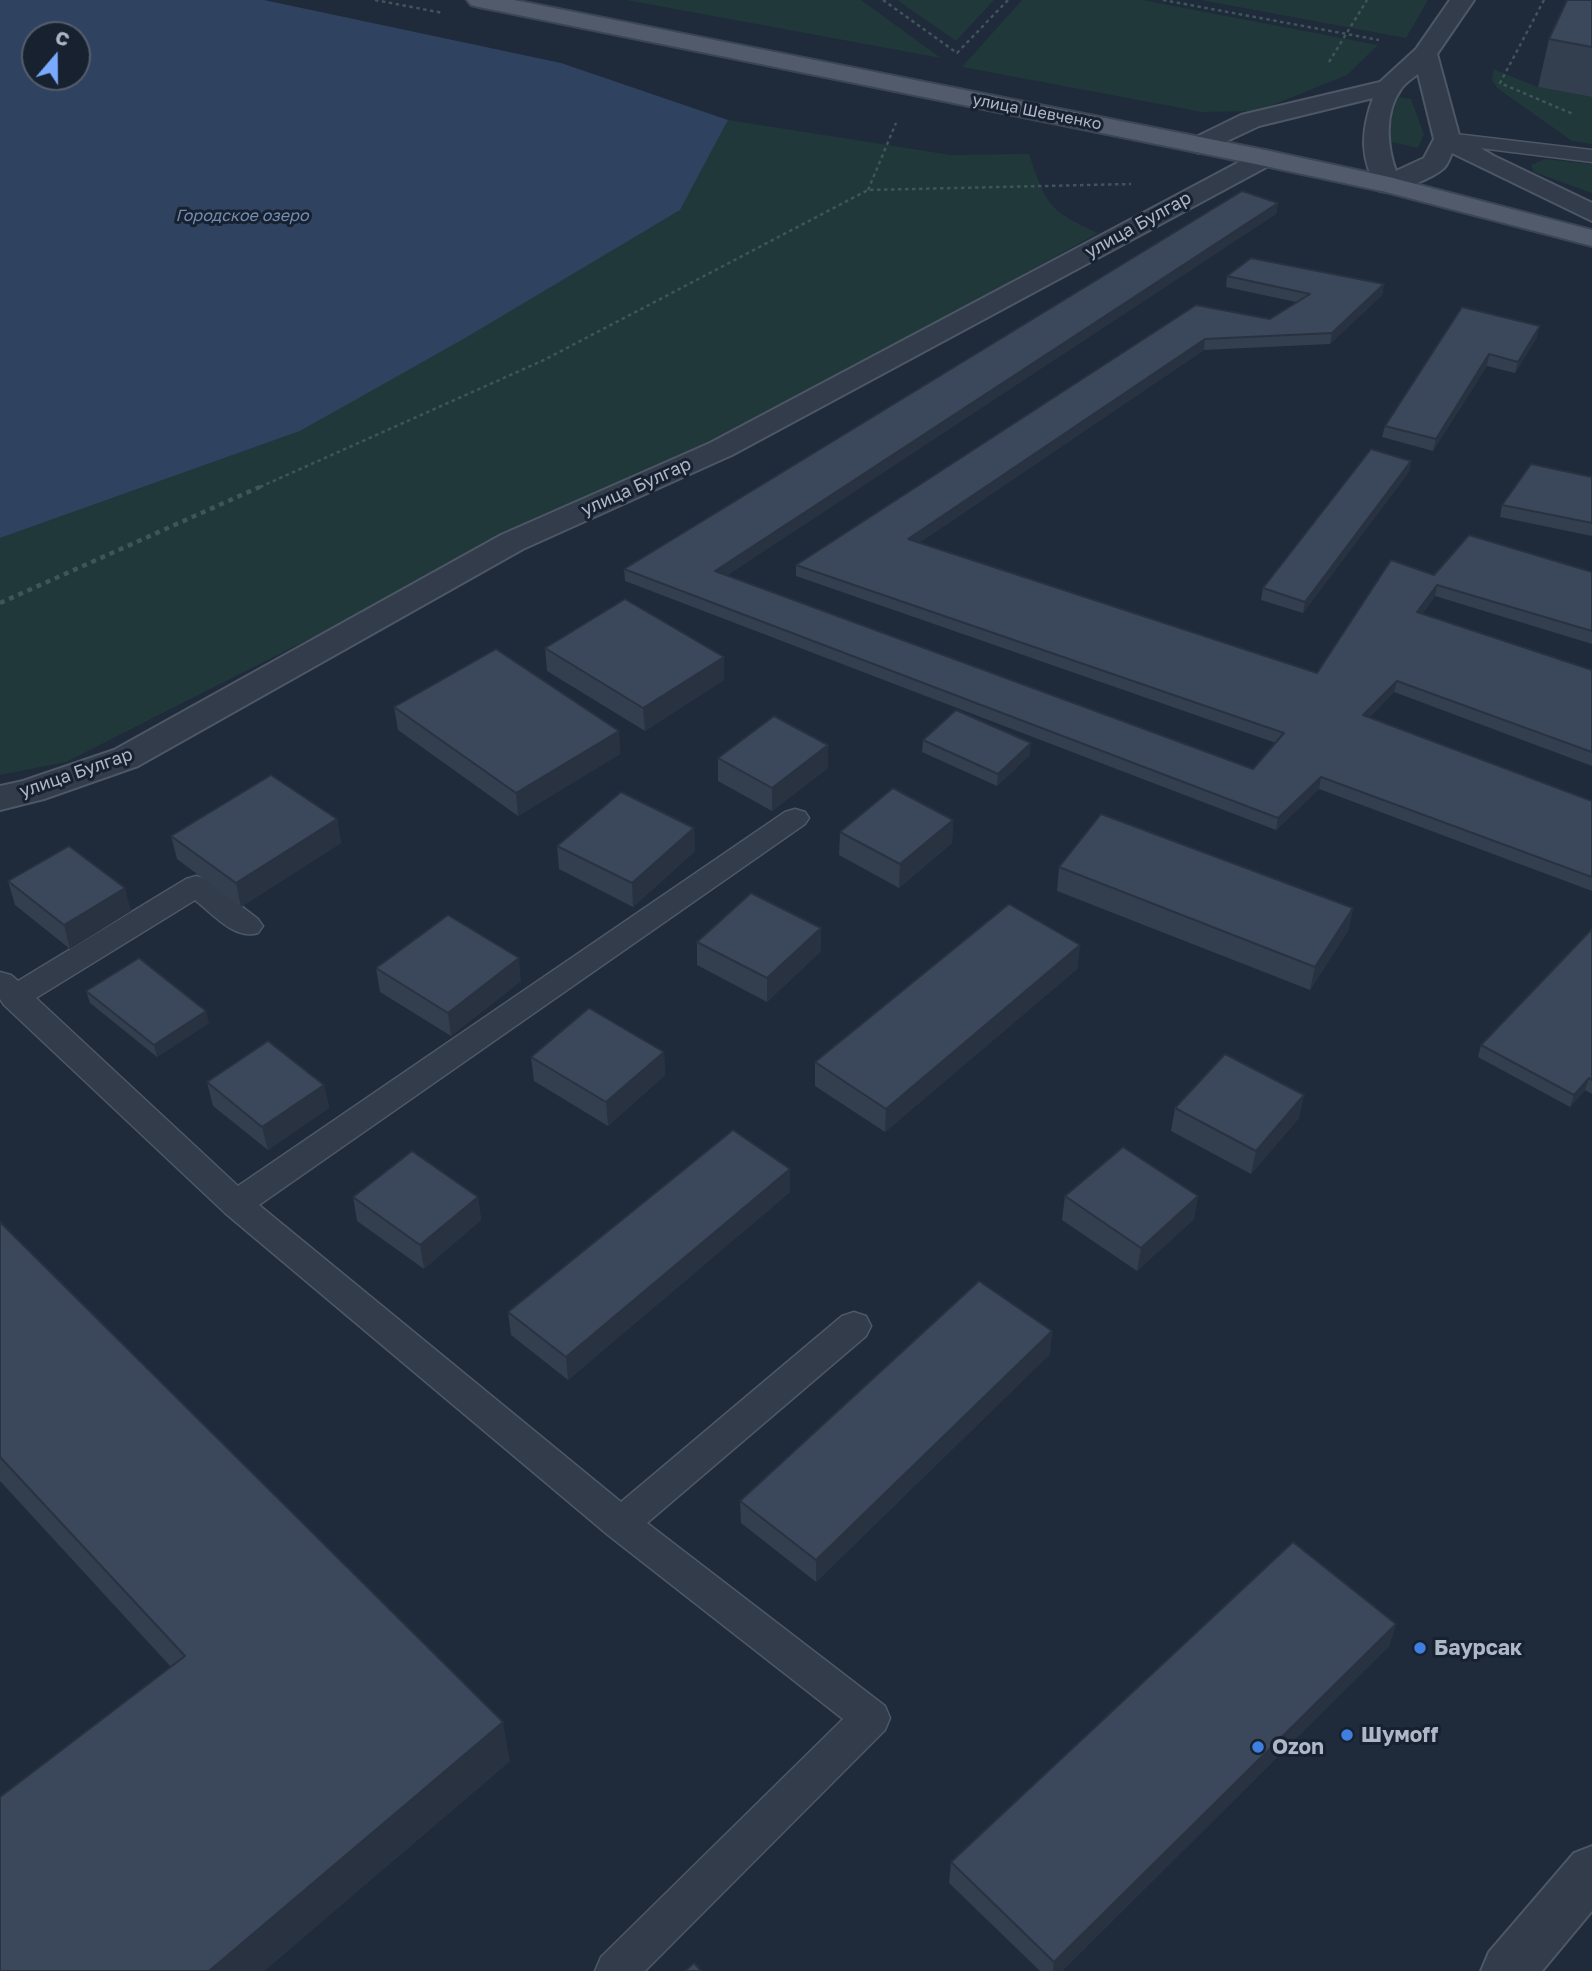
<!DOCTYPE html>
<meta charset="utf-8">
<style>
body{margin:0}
#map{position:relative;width:1592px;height:1971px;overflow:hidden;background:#1f2a3a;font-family:"Golos Text",sans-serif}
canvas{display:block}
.north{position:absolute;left:21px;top:21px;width:70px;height:70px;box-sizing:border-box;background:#18212f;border:2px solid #545d6c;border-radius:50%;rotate:20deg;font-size:19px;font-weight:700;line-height:28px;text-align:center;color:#adb7c7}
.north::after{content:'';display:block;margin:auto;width:24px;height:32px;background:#7aaaff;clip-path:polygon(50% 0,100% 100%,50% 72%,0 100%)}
</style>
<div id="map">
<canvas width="1592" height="1971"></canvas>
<div class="north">С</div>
</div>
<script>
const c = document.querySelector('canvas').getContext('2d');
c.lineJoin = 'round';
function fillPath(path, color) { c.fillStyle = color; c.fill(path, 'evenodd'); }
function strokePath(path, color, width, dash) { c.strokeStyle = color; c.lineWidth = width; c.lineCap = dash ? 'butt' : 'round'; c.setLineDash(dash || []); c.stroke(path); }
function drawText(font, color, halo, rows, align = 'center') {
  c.font = font + ' "Golos Text",sans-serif'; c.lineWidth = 6; c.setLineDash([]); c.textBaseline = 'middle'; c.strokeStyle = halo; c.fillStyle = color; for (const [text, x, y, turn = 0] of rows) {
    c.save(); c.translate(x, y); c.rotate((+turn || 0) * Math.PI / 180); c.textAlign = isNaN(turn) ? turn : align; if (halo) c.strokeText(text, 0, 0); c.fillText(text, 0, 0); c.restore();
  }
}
const green = new Path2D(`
 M 626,0 L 861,0 L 941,58 Z
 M 897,0 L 994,0 L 956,41 Z
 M 1022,0 L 1142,0 L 1378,45 L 1347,75 L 1258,111 L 1202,112 L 962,67 Z
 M 1201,0 L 1428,0 L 1406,38 Z
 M 1493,69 L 1538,87 L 1592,97 L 1592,144 L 1572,141 L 1497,88 L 1492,80 Z
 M 1398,97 L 1411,99 L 1424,134 L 1418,148 L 1387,141 L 1386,137 Z
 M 728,120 L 951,155 L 1029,154 C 1047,206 1048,210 1098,233 L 755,423 L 483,551 L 66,762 L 0,775 L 0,538 L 300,431 L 680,210 Z
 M 1545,159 L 1592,164 L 1592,193 L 1534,172 L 1531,165 Z`);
const water = new Path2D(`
 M 0,0 L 264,0 L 561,63 L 728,120 L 680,210 L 465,338 L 300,431 L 0,538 ZM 35,35 L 77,35 L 77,77 L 35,77 Z`);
const pathFar1 = new Path2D(`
 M 375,0 L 443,13
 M 883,0 L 957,53 L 1008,0
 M 1163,0 L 1379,40
 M 1544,0 L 1500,83 L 1573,114
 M 1329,62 L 1367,0
 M 868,190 L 896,123
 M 260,487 L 544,360 L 868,190 L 1131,184`);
const path = new Path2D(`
 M 0,603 L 264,485`);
const service = new Path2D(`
 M 1447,133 L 1592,150 L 1592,162 L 1440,143 L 1437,139 L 1440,135 Z
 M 795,809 L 805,812 L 809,818 L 805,824 L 259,1205 L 621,1502 L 842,1316 L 854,1312 L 866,1316 L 871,1326 L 866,1336 L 647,1523 L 885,1706 L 890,1718 L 885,1730 L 645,1971 L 595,1971 L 601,1957 L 843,1719 L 608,1535 L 225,1213 L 4,1005 L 0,999 L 0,972 L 11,975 L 18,981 L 186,879 L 196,876 L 206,879 L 258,919 L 263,926 L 258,933 C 234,940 213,914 195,900 L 36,998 L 238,1186 L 785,812 Z`);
const minor = new Path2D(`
 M 1265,150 L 1274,153 L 1278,158 L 1274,163 L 732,455 L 523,549 L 138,766 L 44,799 L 0,810 L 0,786 L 23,781 L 114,750 L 501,535 L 710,443 L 1256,153 Z`);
const tertiary = new Path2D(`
 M 1450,0 L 1474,0 L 1437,54 L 1459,135 L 1494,156 L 1592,203 L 1592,221 L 1452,153 C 1450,157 1448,164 1444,168 C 1432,179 1394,194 1380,191 C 1359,161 1361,131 1373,98 L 1259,126 L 1208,150 L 1199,153 L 1190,150 L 1186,145 L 1190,140 L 1241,115 L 1380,82 L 1416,49 ZM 1418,74 L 1434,139 L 1424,158 L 1396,171 C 1387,146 1384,113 1401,89 C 1405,83 1413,78 1418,74 Z
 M 1592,1846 L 1592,1911 L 1542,1971 L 1481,1971 L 1489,1952 L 1574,1853 Z`);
const primary = new Path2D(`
 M 467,0 L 514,0 L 1265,150 L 1389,177 L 1592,230 L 1592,246 L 1386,192 L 1265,166 L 479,7 L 471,5 Z`);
const wall = new Path2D(`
 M 1592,0 L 1592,97 L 1538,87 L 1549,39 Z
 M 1278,203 L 1276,214 L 727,575 L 1253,769 L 1276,743 L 796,576 L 796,565 L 1196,305 L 1270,319 L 1296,302 L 1226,287 L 1227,276 L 1384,284 L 1382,295 L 1330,344 L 1204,350 L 919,543 L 1317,673 L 1434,575 L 1592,572 L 1592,644 L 1435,596 L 1422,614 L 1592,670 L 1592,766 L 1394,692 L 1370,717 L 1592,801 L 1592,891 L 1319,789 L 1276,830 L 625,581 L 624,569 Z
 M 1462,307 L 1537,337 L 1515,373 L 1487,366 L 1433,451 L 1382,437 L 1385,426 Z
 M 1411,461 L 1409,472 L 1303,613 L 1261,600 L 1263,588 Z
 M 1592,477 L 1592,536 L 1500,517 L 1502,505 Z
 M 545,648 L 724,657 L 724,680 L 645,731 L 547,671 Z
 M 394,707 L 619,731 L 620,754 L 518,816 L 398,730 Z
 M 923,740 L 1030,755 L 997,786 L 922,752 Z
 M 718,758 L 828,768 L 772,811 L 718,781 Z
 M 337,819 L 341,843 L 241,907 L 177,859 L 171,836 Z
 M 953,820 L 952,843 L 899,888 L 839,855 L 840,832 Z
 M 694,828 L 695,851 L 633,907 L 559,869 L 557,846 Z
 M 1059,867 L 1353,908 L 1348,931 L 1310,990 L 1057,891 Z
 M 8,881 L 131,911 L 70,949 L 15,905 Z
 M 821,928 L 821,951 L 767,1002 L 697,965 L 697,942 Z
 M 1592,929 L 1592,1094 L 1585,1090 L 1570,1107 L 1478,1057 L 1481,1045 Z
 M 1080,945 L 1077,969 L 885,1132 L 815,1086 L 815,1062 Z
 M 376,968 L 521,981 L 451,1036 L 380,992 Z
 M 86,991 L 209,1023 L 157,1057 L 90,1003 Z
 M 664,1052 L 665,1075 L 608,1126 L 534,1081 L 531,1057 Z
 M 207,1082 L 324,1085 L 329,1108 L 268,1150 L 213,1106 Z
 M 1304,1095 L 1299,1118 L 1251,1174 L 1171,1131 L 1175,1108 Z
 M 790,1169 L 790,1192 L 568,1380 L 511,1335 L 508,1312 Z
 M 1065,1196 L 1198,1196 L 1194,1219 L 1137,1271 L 1062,1220 Z
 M 353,1197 L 478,1197 L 481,1220 L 424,1269 L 357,1221 Z
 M 0,1222 L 510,1761 L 264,1971 L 0,1971 L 171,1667 L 0,1481 Z
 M 1052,1331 L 1050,1354 L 816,1582 L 741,1523 L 740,1501 Z
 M 1396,1624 L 1389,1646 L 1062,1971 L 1040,1971 L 949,1883 L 951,1862 Z`);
const shadedWall = new Path2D(`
 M 1278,203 L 1276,214 L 716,583 L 715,571 Z
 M 1384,284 L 1382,295 L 1330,344 L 1332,333 Z
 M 1540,326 L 1537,337 L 1515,373 L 1518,362 Z
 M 1205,339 L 1204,350 L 907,551 L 908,539 Z
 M 1489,354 L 1487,366 L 1433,451 L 1436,439 Z
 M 1411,461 L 1409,472 L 1303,613 L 1305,602 Z
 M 1437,585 L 1435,596 L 1414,624 L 1417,612 Z
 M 724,657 L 724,680 L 645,731 L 643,708 Z
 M 1397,681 L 1394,692 L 1361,727 L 1363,715 Z
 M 619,731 L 620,754 L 518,816 L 516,793 Z
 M 1031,743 L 1030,755 L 997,786 L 998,774 Z
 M 828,745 L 828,768 L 772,811 L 772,788 Z
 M 1321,777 L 1319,789 L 1276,830 L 1278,818 Z
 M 337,819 L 341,843 L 241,907 L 236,883 Z
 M 953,820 L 952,843 L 899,888 L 900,864 Z
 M 694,828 L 695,851 L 633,907 L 632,883 Z
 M 125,888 L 131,911 L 70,949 L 64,925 Z
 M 1353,908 L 1348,931 L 1310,990 L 1315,967 Z
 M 821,928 L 821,951 L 767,1002 L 767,978 Z
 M 1080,945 L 1077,969 L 885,1132 L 886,1109 Z
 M 519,958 L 521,981 L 451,1036 L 448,1013 Z
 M 206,1011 L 209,1023 L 157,1057 L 154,1045 Z
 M 664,1052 L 665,1075 L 608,1126 L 606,1102 Z
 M 1589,1078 L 1585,1090 L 1570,1107 L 1574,1095 Z
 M 324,1085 L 329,1108 L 268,1150 L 262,1127 Z
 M 1304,1095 L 1299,1118 L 1251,1174 L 1256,1151 Z
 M 790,1169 L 790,1192 L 568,1380 L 566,1357 Z
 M 1198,1196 L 1194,1219 L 1137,1271 L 1141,1248 Z
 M 478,1197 L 481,1220 L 424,1269 L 420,1245 Z
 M 1052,1331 L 1050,1354 L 816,1582 L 816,1560 Z
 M 1396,1624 L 1389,1646 L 1062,1971 L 1053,1971 L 1054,1962 Z
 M 503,1722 L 510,1761 L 264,1971 L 209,1971 Z`);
const building = new Path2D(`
 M 1567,0 L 1592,0 L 1592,47 L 1549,39 Z
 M 1242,191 L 1278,203 L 715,571 L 1253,769 L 1284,733 L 796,565 L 1196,305 L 1270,319 L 1310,294 L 1227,276 L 1251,258 L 1384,284 L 1332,333 L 1205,339 L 908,539 L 1317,673 L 1391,560 L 1434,575 L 1469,535 L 1592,572 L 1592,631 L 1437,585 L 1417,612 L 1592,670 L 1592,752 L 1397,681 L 1363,715 L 1592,801 L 1592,877 L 1321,777 L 1278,818 L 624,569 Z
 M 1462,307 L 1540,326 L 1518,362 L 1489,354 L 1436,439 L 1385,426 Z
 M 1371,449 L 1411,461 L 1305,602 L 1263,588 Z
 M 1531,464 L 1592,477 L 1592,523 L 1502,505 Z
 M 625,599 L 724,657 L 643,708 L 545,648 Z
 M 496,649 L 619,731 L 516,793 L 394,707 Z
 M 956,710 L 1031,743 L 998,774 L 923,740 Z
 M 774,716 L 828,745 L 772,788 L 718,758 Z
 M 271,775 L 337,819 L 236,883 L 171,836 Z
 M 893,788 L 953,820 L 900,864 L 840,832 Z
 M 621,792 L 694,828 L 632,883 L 557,846 Z
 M 1101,814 L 1353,908 L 1315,967 L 1059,867 Z
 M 69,846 L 125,888 L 64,925 L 8,881 Z
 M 751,893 L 821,928 L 767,978 L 697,942 Z
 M 1009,904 L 1080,945 L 886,1109 L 815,1062 Z
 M 448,915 L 519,958 L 448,1013 L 376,968 Z
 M 1592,929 L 1592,1080 L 1589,1078 L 1574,1095 L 1481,1045 Z
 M 139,958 L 206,1011 L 154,1045 L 86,991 Z
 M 589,1008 L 664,1052 L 606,1102 L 531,1057 Z
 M 268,1041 L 324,1085 L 262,1127 L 207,1082 Z
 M 1225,1054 L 1304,1095 L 1256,1151 L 1175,1108 Z
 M 733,1130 L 790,1169 L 566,1357 L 508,1312 Z
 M 1123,1147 L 1198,1196 L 1141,1248 L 1065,1196 Z
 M 412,1151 L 478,1197 L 420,1245 L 353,1197 Z
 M 0,1222 L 503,1722 L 209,1971 L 0,1971 L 0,1797 L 185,1656 L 0,1457 Z
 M 979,1281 L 1052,1331 L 816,1560 L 740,1501 Z
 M 1293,1542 L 1396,1624 L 1054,1962 L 951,1862 Z
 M 694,1963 L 701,1971 L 685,1971 Z`);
const markers = [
 [1420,1648,7,"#3f7fe0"],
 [1347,1735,7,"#3f7fe0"],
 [1258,1747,7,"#3f7fe0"]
];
const farStreetnames = [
 ["улица Шевченко",1037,112,11]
];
const farWaternames = [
 ["Городское озеро",242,216]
];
const streetNames = [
 ["улица Булгар",1138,225,-29],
 ["улица Булгар",636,487,-24],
 ["улица Булгар",76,773,-19]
];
const nearPoinames = [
 ["Баурсак",1434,1648],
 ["Шумоff",1361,1735],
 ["Ozon",1272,1747]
];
fillPath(green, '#21383b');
fillPath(water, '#2f4361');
strokePath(service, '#4d5765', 3);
strokePath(minor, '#4d5765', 4);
strokePath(tertiary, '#4d5765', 4);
strokePath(primary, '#3c4554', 4);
strokePath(pathFar1, '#3f5559', 2.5, [3.5, 3.5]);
strokePath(path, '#3f5559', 4.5, [5, 5]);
fillPath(service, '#333c4b');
fillPath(minor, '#333c4b');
fillPath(tertiary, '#333c4b');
fillPath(primary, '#515b6b');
fillPath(wall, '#333e4e');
fillPath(shadedWall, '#293240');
fillPath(building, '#3b485b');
strokePath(building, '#293240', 2);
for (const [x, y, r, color] of markers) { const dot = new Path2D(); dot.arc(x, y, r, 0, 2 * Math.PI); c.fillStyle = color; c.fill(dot); strokePath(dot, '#18212f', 2.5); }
drawText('16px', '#adb7c7', '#18212f', farStreetnames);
drawText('italic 16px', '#738cb2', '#18212f', farWaternames);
drawText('18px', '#adb7c7', '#18212f', streetNames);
drawText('bold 21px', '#adb7c7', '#18212f', nearPoinames, 'left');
</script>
